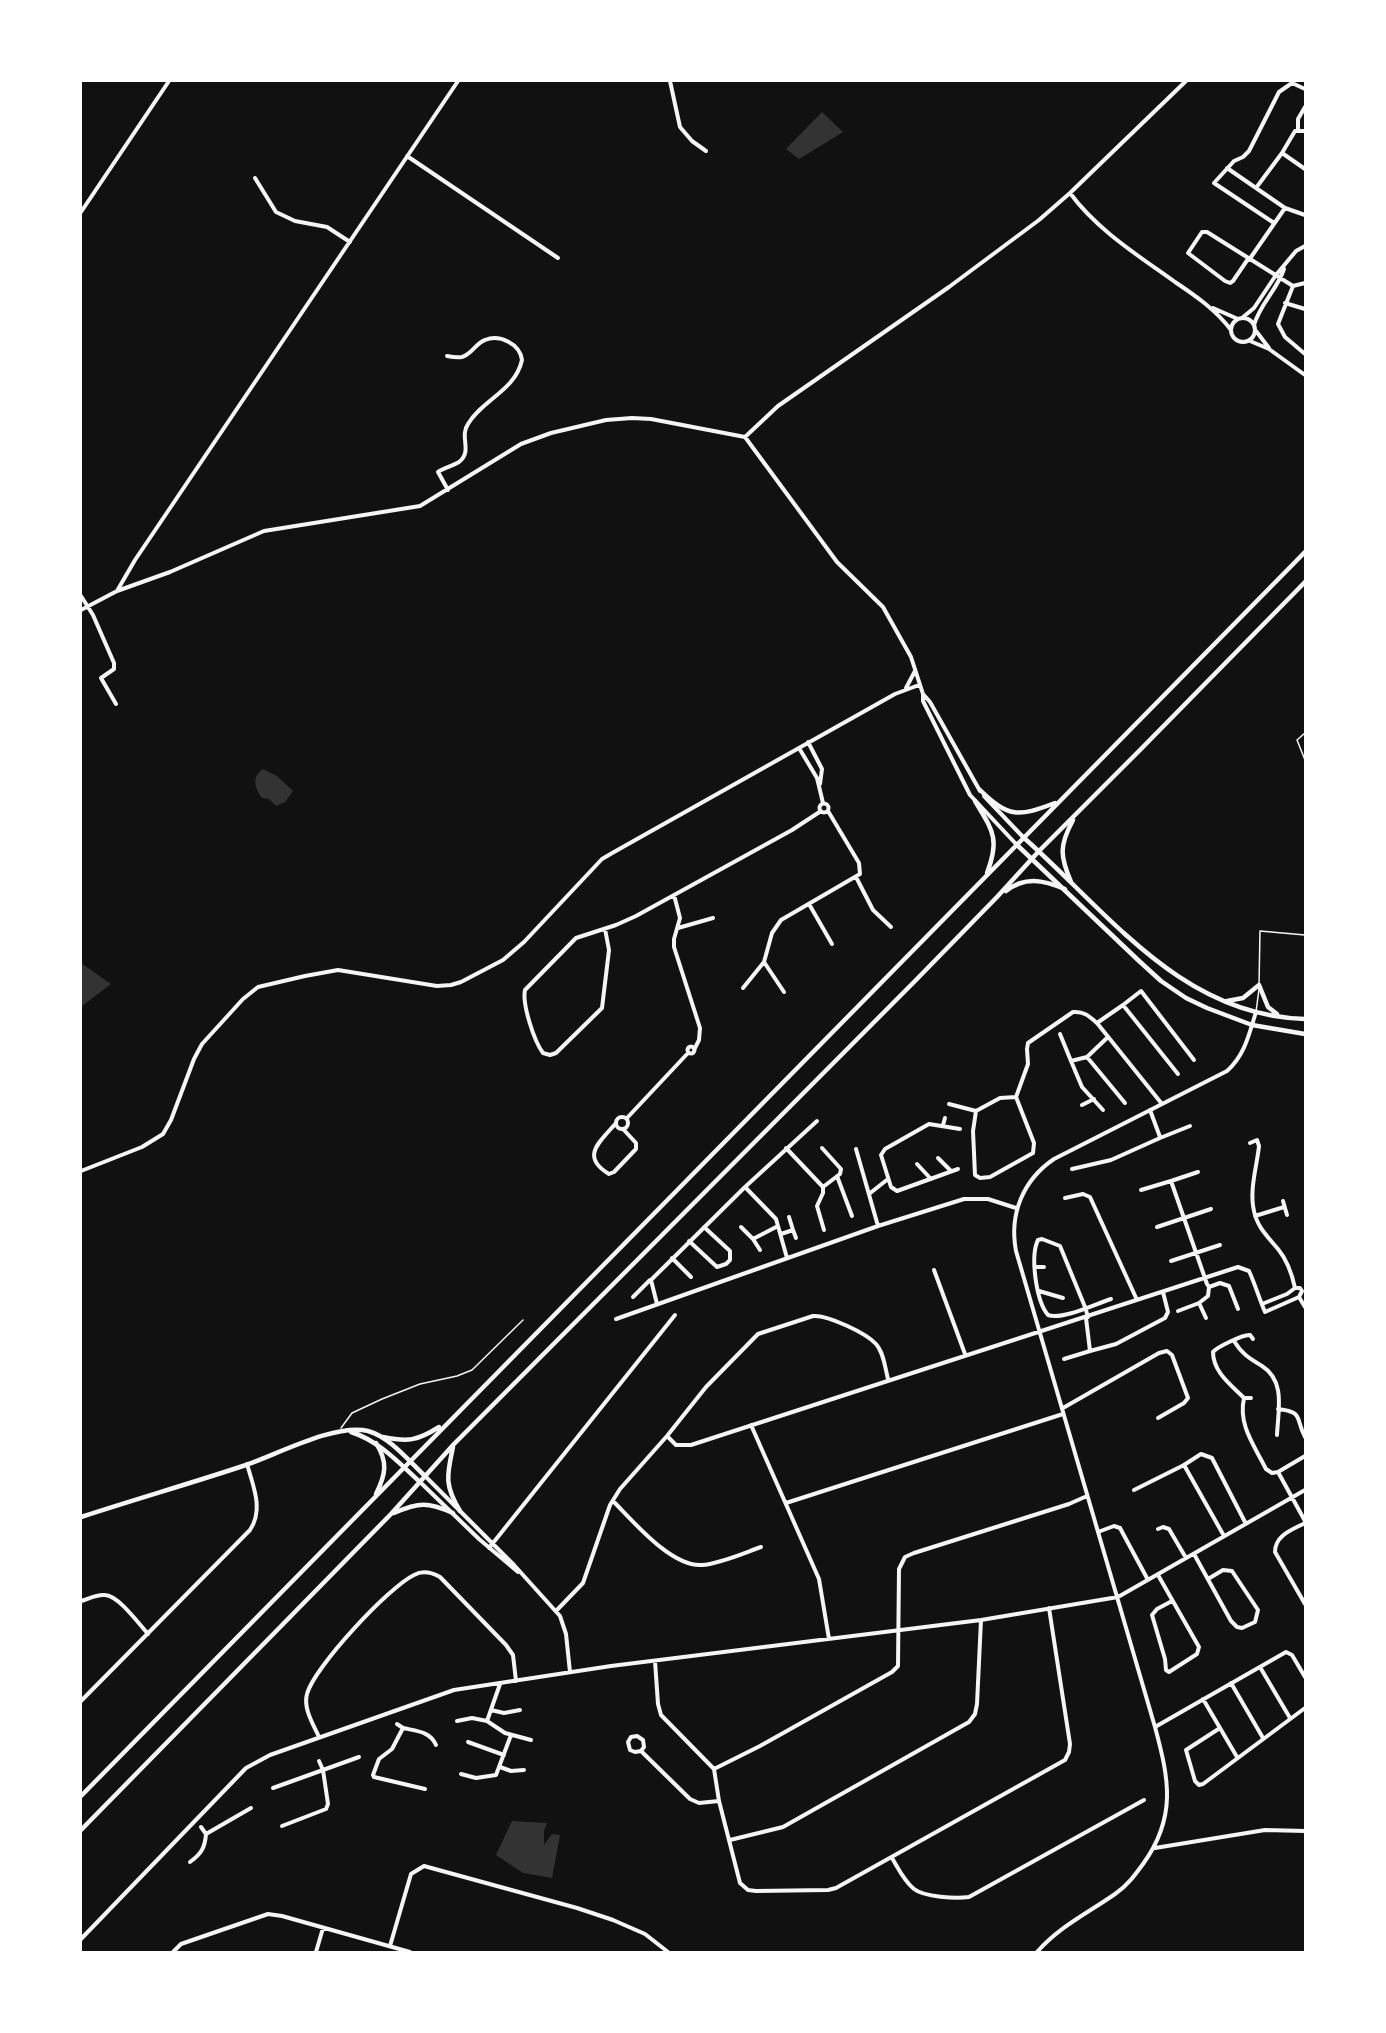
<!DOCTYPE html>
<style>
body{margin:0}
#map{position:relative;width:1386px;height:2033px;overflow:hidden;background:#111;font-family:Bitter,serif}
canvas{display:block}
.frame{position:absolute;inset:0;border:82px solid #fff;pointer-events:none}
</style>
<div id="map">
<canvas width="1386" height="2033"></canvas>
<div class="frame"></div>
</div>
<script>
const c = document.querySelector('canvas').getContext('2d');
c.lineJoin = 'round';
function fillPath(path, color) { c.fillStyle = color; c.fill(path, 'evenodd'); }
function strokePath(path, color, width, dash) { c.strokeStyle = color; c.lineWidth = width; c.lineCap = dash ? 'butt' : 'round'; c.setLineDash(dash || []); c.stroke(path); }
const water = new Path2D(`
 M 822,112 L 843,132 L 799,159 L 786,149 Z
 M 263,769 L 277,776 L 293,791 L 285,802 L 276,806 L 269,799 L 262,798 C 255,788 251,777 263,769 Z
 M 81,963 L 111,984 L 82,1006 L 81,1005 Z
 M 512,1821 L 547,1823 L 544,1831 L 544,1845 L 552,1834 L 560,1835 L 552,1878 L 523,1873 L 496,1855 Z`);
const service = new Path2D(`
 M 1305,733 L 1297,740 L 1305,760
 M 1259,985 L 1260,931 L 1305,935
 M 1256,1012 L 1259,989
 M 341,1428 L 352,1413 L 382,1399 L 420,1384 L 457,1376 L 472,1370 L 523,1320`);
const minor = new Path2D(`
 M 670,81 L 680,127 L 692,141 L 706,151
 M 1298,130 L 1298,119 L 1305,107
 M 1282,153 L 1305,169
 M 407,156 L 558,258
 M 1227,168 L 1285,208 L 1305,215
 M 255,178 L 276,212 L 295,221 L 327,227 L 350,242
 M 1256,188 L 1282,153 L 1295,131 L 1305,131
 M 1070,193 C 1097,230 1139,256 1175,282 C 1196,296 1216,310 1231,330
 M 81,212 L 169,81
 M 1274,223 L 1214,183 L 1234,161 L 1243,157 L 1249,151 L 1279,92 L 1292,83 L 1305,89
 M 1248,259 L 1233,281 L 1230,283 L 1225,281 L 1188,253 L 1202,232 L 1207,232 L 1293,286
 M 1249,260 L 1285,208
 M 1305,283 L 1293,286 L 1278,324 L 1285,337 L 1305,354
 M 1285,303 L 1305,309
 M 1213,308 L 1238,319
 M1231 330a12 12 0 1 1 24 0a12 12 0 1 1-24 0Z
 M 1242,318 L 1254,308 L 1276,275 L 1296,251 L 1305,246
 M 1254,325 C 1260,304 1277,290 1284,269
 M 1256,331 L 1269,348
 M 1250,341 L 1269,349 L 1305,375
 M 447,356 C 452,357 457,358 462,357 C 472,354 476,343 485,340 C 500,334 520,344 522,360 C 515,391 483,399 468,424 C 459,437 473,451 459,462 C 452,466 444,468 438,472 L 448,490
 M 745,437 L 778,406 L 949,287 L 1039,220 L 1070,193 L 1186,81
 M 117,591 L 135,560 L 458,81
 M 81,596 L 93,615 L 114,663 L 114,669 L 101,678 L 116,704
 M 81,610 L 117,591 L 170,572 L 264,531 L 420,506 L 521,444 L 551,433 L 606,420 L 632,418 L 651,419 L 745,437 L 837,562 L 883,607 L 911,657 L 923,694 L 923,701 L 970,795 L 1016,844
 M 906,688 L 915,671
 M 923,694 L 930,702 L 980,791
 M 808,742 L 822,769 L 820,784
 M 799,748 L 817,778 L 823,803
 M 984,796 L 1023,837
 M819.5 808a4.5 4.5 0 1 1 9 0a4.5 4.5 0 1 1-9 0Z
 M 856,877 L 873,910 L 891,927
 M 674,895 L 680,918 L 674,939 L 674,947 L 700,1028 L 699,1040 L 694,1050
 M 809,904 L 832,944
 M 678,928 L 713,918
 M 605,929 L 609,950 L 602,1008 L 556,1053 L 550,1055 L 543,1053 C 534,1041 522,1004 525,990 L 576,938 L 616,925 L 636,916 L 792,830 L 821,811
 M 764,962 L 784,992
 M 743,988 L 764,962 L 772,933 L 781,920 L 860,874 L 859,863 L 828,811
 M 1123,1005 L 1141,991 L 1194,1060
 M 1097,1023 L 1123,1005 L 1178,1074
 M 1060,1034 L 1071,1061 L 1087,1057
 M 1108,1037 L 1087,1057 L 1125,1103
 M687.5 1050a3.5 3.5 0 1 1 7 0a3.5 3.5 0 1 1-7 0Z
 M 1071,1061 L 1082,1087 L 1103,1110
 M 949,1104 L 976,1111
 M 1082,1105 L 1094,1099
 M 1150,1110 L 1160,1137
 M 976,1111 L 973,1131 L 975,1175 L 980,1178 L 990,1177 L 1033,1153 L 1034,1143 L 1016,1097 L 1028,1064 L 1027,1049 L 1028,1043 L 1073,1012 C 1084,1011 1089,1016 1097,1023 L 1162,1104
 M 976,1111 L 1000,1098 L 1016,1097
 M616 1123a6 6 0 1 1 12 0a6 6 0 1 1-12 0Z
 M 627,1118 L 688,1053
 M 616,1123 C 601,1141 579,1156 609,1174 L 614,1172 L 636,1149 L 636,1143 L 623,1129
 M 943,1125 L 945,1118
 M 1250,1143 L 1257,1140 L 1259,1146 C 1257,1166 1249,1190 1254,1211 C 1257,1227 1268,1237 1278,1249 C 1287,1260 1292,1274 1295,1288
 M 786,1148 L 823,1187 L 823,1193 L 817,1206 L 824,1230
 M 822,1148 L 841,1169 L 840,1174 L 823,1187
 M 856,1149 L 878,1226
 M 938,1158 L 951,1171
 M 917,1164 L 931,1179
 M 958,1169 L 897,1191 L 891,1187 L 881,1155 L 885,1149 L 929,1124 L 960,1129
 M 1072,1169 L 1111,1160 L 1160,1138 L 1190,1126
 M 81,1171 L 142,1147 L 163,1134 L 171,1120 L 194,1059 L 202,1044 L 243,999 L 258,987 L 305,976 L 338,970 L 437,986 L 451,985 L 461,982 L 503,960 L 524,942 L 602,859 L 614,852 L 895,694 L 919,685
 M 837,1176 L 852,1216
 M 1171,1181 L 1198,1172
 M 745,1187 L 817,1121
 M 1141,1190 L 1171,1181 L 1207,1284 L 1209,1287 L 1220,1283 L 1229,1286 L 1238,1309
 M 869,1194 L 888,1179
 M 1065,1198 L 1083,1194 L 1090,1197 L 1137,1300
 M 1283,1201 L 1287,1215
 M 1255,1216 L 1284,1207
 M 741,1227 L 753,1239 L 778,1226
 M 1157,1227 L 1211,1209
 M 793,1230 L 796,1238
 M 781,1234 L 793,1230 L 789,1217
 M 753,1239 L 760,1250
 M 689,1241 L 717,1267 L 726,1264 L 730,1260 L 730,1251 L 704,1227
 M 672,1258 L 691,1277
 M 1171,1261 L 1220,1245
 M 1035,1267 L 1044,1267
 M 934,1270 L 965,1354
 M 1039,1291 L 1063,1298
 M 633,1297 L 650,1280
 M 1299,1297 L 1305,1307
 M 657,1304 L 651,1280 L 745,1187 L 776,1219 L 787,1258
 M 1178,1311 L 1199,1303
 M 1088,1317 L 1085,1307 L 1060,1246 L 1042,1239 L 1038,1240 C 1030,1256 1036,1301 1048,1315 C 1063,1320 1095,1304 1111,1299
 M 1206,1318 L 1199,1303 L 1208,1296 L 1209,1287
 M 616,1319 L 878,1226 L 964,1199 L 988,1199 L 1016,1208
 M 1253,1339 L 1250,1335 C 1244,1334 1217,1347 1213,1352 C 1213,1372 1231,1385 1244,1398 C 1238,1425 1254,1445 1266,1469 L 1272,1473 L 1278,1472 L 1305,1456
 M 1234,1341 C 1242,1354 1249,1358 1262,1366 C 1286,1381 1278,1411 1277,1435
 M 1090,1351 L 1116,1344 L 1165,1318 L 1168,1312 L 1163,1292
 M 1064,1359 L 1090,1351 L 1086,1318
 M 1244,1398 L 1251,1398
 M 1063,1408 L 1159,1353 L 1167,1351 L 1172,1355 L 1188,1398 L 1184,1403 L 1158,1418
 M 1278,1409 C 1304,1412 1295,1418 1305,1437
 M 751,1425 L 819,1579 L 829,1639
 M 667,1436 L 676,1445 L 691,1445 L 1238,1267 L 1249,1271 C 1255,1284 1259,1298 1265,1312 L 1299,1297 L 1302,1291 L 1300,1288 L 1295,1288 L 1287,1294 L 1262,1304
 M 1184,1465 L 1201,1454 L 1212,1458 L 1246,1524
 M 1278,1472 L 1305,1521
 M 425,1476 L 514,1565 L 560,1616 L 566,1634 L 570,1672
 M 420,1482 L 479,1539 L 518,1572
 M 1134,1490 L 1184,1465 L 1224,1536
 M 613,1501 C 633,1521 671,1567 702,1565 C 719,1564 744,1553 761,1547
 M 786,1503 L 1063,1414
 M 1305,1523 C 1292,1530 1275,1535 1275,1552 L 1305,1604
 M 1158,1529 L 1163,1527 L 1169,1529 L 1186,1558
 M 1098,1532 L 1114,1526 L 1120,1528 L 1148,1580
 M 489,1548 L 675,1315
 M 1194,1554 L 1231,1621 L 1237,1627 L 1242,1628 L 1255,1622 L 1258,1610 L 1232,1571 L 1223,1570 L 1208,1579
 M 1158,1575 L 1199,1647 L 1197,1654 L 1169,1672 L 1166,1670 L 1165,1659 L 1152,1615 L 1157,1609 L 1172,1601
 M 81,1601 C 88,1599 97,1594 105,1595 C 118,1595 139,1624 148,1634
 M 556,1611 L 583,1583 L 610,1505 L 620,1489 L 667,1436 L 706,1387 L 758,1334 L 813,1316 C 828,1315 866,1333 876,1344 C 884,1353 885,1368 888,1379
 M 655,1661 L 658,1704 L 661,1715 L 714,1769 L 719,1801 L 740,1883 L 748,1890 L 756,1891 L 828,1890 L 836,1888 L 1065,1760 L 1069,1752 L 1070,1744 L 1049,1608
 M 1260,1667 L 1290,1718
 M 1231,1683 L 1263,1738
 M 1203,1699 L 1237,1757
 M 81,1701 L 250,1530 C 264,1509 253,1486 247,1464
 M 491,1710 L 504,1713 L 520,1710
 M 457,1721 L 472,1718 L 487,1721 L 500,1684
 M 487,1721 L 505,1733 L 531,1740
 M 397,1724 L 403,1728 L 392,1749 L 379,1759 L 373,1775 L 374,1777 L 425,1789
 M 1155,1727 L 1286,1652 L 1292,1655 L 1305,1677
 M 403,1728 C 416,1731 430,1731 436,1745
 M 1220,1728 L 1186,1750 L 1195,1781 L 1199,1785 L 1203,1784 L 1305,1708
 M 319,1737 C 313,1724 303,1708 307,1694 C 314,1667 389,1587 414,1575 C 423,1570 431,1572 440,1577 L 506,1645 L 513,1655 L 516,1681
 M 468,1742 L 504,1755
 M 641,1751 L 644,1747 L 643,1740 L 637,1736 L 631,1737 L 628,1742 L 630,1750 L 635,1752 L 641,1751 L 690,1799 L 699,1803 L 719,1801
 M 319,1761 L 323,1770 L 359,1757
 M 500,1767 L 511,1771 L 524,1770
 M 714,1769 L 760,1746 L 892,1672 L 898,1666 L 899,1569 L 905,1557 L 914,1553 L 1069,1504 L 1087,1496
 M 461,1774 L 476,1778 L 496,1775 L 511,1735
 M 273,1788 L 323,1770 L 328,1804 L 326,1809 L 282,1826
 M 206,1834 L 251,1808
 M 730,1840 L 783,1827 L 969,1722 L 975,1714 L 977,1704 L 981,1620
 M 1155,1848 L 1265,1830 L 1305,1831
 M 892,1858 C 898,1868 904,1881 914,1889 C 924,1897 956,1899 969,1897 L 1144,1800
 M 190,1862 C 201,1854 205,1848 206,1834 L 201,1827
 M 81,1939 L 246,1768 L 270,1755 L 454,1690 L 611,1666 L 981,1620 L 1118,1597 L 1305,1490
 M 390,1946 L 411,1874 L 424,1866 L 577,1908 L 613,1920 L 645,1934 L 668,1952
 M 173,1952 L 181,1944 L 268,1914 L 282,1916 L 410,1952
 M 316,1952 L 323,1928
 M 1037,1952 C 1060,1926 1088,1913 1115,1894 C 1127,1886 1135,1875 1143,1864 C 1177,1817 1169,1779 1155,1727 L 1016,1251 C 1009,1214 1023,1180 1054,1159 L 1227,1071 C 1245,1055 1249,1034 1256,1012`);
const tertiary = new Path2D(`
 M 1023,837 C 1108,912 1181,1016 1305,1019
 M 1016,844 L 1138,960 L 1161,981 L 1186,998 L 1207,1008 L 1252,1025 L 1305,1034
 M 1227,1001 L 1243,998 L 1259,985 L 1268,1007 L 1277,1014
 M 351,1432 C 379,1441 398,1462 420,1482
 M 81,1517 C 136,1499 192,1483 246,1465 C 278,1454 336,1423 368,1431 C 390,1437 409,1461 425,1476`);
const secondary = new Path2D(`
 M 980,790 C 1009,818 1018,817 1055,803
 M 975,801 C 993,831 1000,839 987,873
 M 1071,882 C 1060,856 1059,846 1073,820
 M 1006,891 C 1025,876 1043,880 1065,889
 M 383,1437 C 408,1442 417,1441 439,1427
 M 453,1447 C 447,1475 444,1485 460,1511
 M 376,1494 C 386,1474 388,1462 376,1443
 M 394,1513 C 419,1502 428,1502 453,1513
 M 81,1796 L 1305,552
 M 81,1830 L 391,1514 L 454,1444 L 915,981 L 997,897 L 1039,851 L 1140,750 L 1305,582`);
fillPath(water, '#333');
strokePath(service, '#f5f5f5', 1.5);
strokePath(minor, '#f5f5f5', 4);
strokePath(tertiary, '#f5f5f5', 4.5);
strokePath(secondary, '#f5f5f5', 4.5);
</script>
